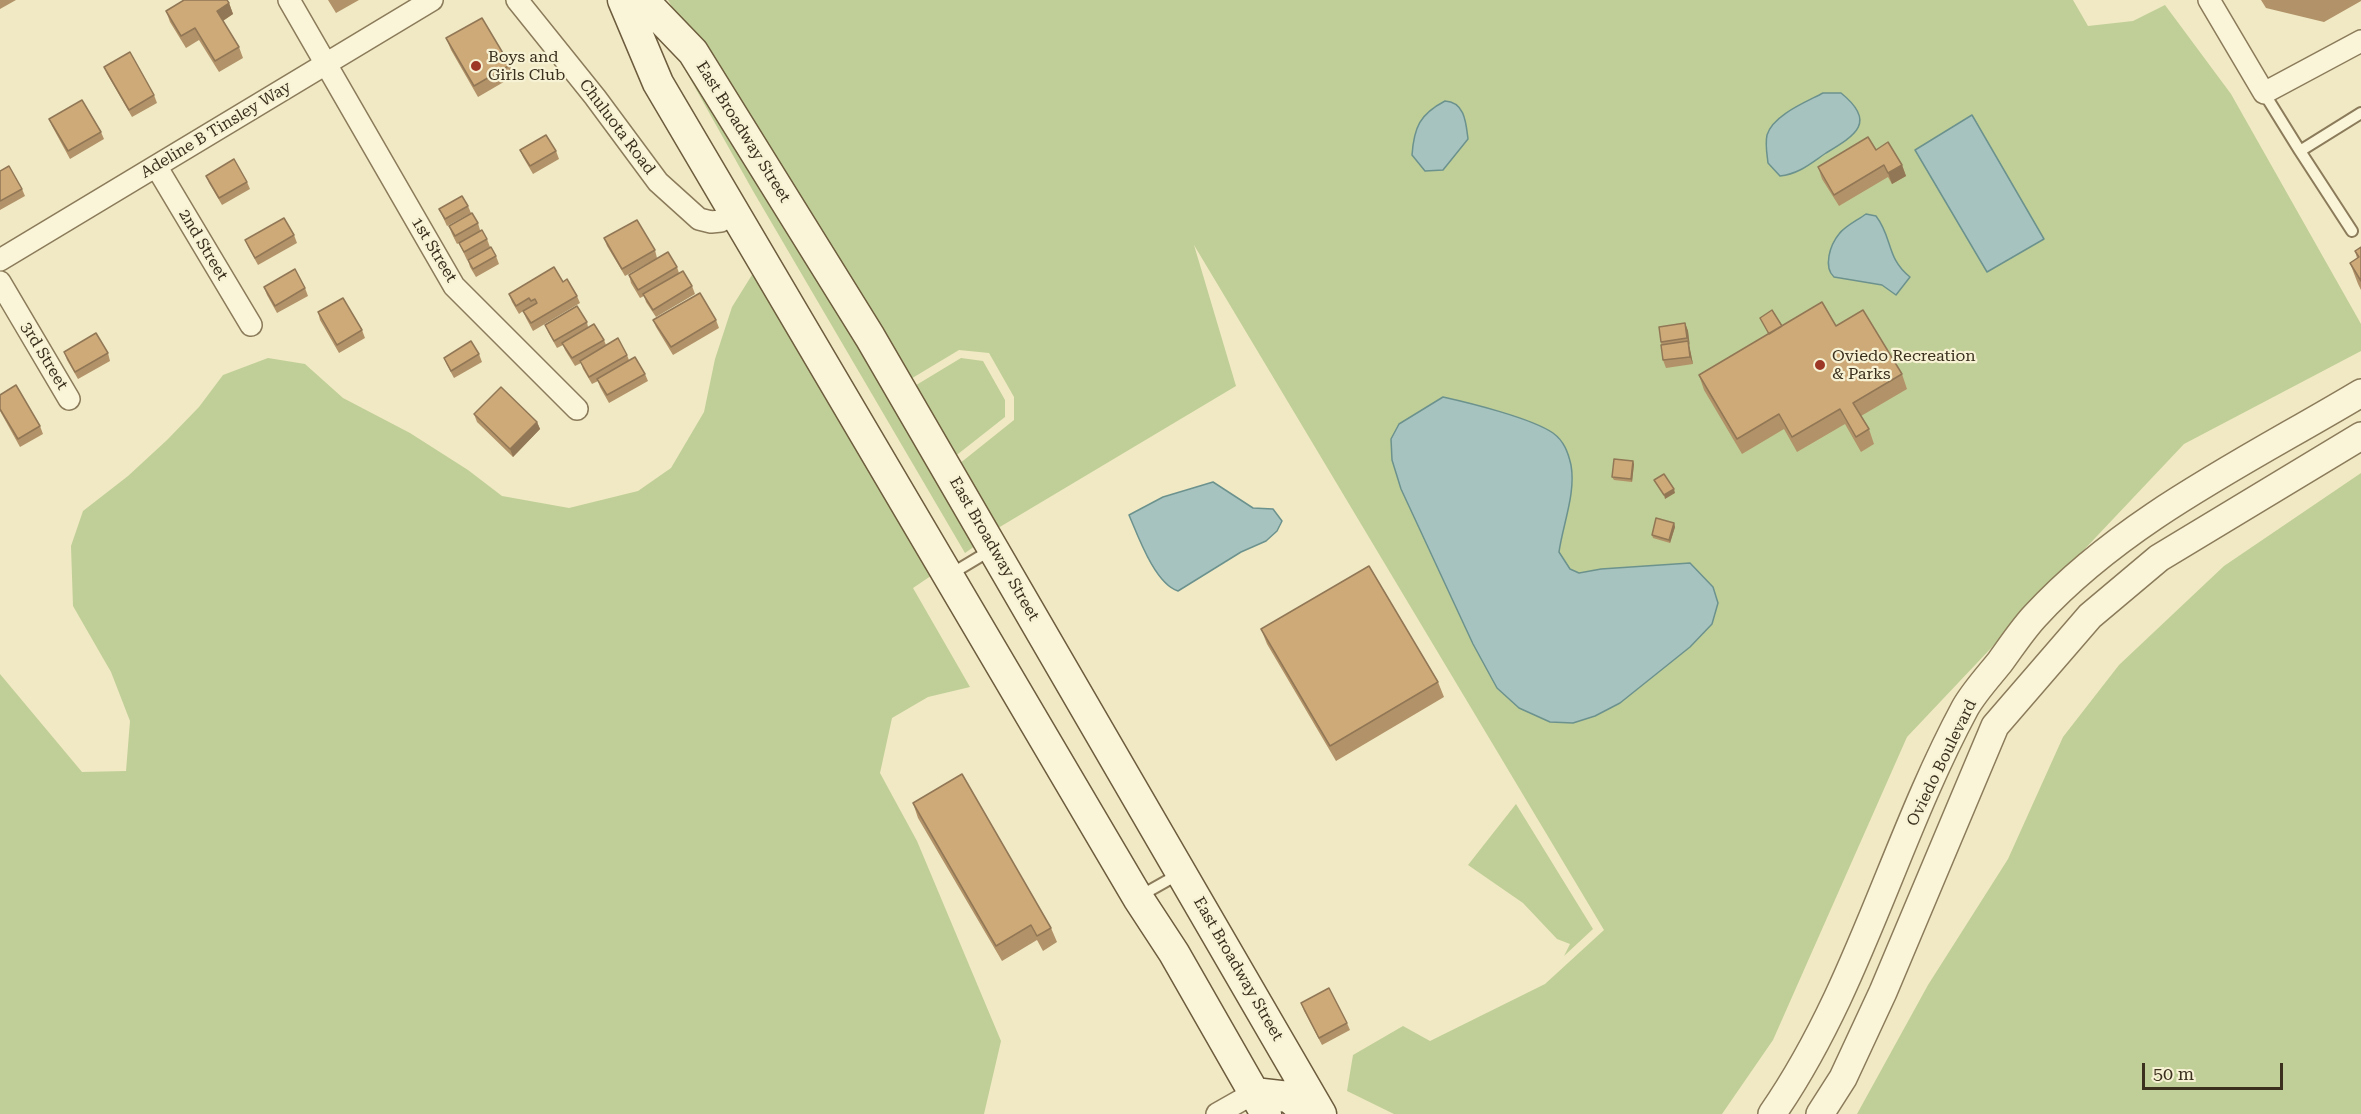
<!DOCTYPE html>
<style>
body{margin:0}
#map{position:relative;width:2361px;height:1114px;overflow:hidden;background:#f0e9c4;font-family:"Roboto Serif",serif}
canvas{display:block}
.scale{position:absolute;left:2142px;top:1063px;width:141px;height:27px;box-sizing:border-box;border:3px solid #3b301e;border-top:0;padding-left:8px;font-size:18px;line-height:21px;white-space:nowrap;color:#3b301e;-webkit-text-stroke:4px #f7f2d4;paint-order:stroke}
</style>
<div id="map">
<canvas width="2361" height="1114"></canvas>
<div class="scale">50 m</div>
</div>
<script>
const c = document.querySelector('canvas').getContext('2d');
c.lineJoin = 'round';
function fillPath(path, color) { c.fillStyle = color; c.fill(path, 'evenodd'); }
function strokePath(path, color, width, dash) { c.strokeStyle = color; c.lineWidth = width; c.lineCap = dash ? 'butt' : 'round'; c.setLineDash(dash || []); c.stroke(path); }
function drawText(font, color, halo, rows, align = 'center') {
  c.font = font + ' "Roboto Serif",serif'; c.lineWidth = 4.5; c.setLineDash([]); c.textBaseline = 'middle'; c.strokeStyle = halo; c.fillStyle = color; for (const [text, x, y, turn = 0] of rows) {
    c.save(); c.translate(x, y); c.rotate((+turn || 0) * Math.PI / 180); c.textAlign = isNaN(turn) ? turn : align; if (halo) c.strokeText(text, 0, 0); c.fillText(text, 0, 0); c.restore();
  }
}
const green = new Path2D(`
 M 646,0 L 658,0 L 881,387 L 913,387 L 961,358 L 983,361 L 1005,400 L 1005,417 L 944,465 L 982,541 L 965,553 L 753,191 Z
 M 668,0 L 2073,0 L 2088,26 L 2133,21 L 2165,5 L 2231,94 L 2361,324 L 2361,351 L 2184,444 L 1907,737 L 1773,1040 L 1722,1114 L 1394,1114 L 1347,1091 L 1353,1055 L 1403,1026 L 1430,1041 L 1545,984 L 1604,930 L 1194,245 L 1236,386 L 988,534 L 949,472 L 1014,420 L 1014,397 L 989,353 L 959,350 L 909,380 L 890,382 Z
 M 765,254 L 947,565 L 913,588 L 970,687 L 928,697 L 892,718 L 880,773 L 917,841 L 1001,1041 L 984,1114 L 0,1114 L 0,674 L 82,772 L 126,771 L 130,721 L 111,672 L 73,606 L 71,546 L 83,511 L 128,476 L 167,440 L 199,407 L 223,375 L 268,358 L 305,364 L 343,398 L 410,433 L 468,470 L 502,496 L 569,508 L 638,491 L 671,468 L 704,412 L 715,359 L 732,307 Z
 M 2361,473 L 2361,1114 L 1857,1114 L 1928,985 L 2008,859 L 2063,737 L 2119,665 L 2224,566 Z
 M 1516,804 L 1593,929 L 1564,956 L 1570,944 L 1557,939 L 1523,903 L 1468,865 Z`);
const water = new Path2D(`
 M 1823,93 L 1841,93 C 1877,122 1856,135 1826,153 C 1811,163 1799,174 1780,176 L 1768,163 C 1767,154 1765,144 1767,135 C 1773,115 1806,102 1823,93 Z
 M 1445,101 C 1465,102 1466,123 1468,139 L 1443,170 L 1425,171 L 1412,155 C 1414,127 1420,114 1445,101 Z
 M 1972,115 L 2044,239 L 1987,272 L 1915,150 Z
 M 1866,214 L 1876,216 C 1893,238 1886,258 1910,277 L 1896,295 L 1882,285 L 1834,277 C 1823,267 1830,245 1839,234 C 1845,226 1858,220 1866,214 Z
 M 1443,397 C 1470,403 1531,418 1553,433 C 1564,441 1568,452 1571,465 C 1576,493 1563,524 1559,552 L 1570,569 L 1579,573 L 1601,569 L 1690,563 L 1713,587 L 1718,603 L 1712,624 L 1690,647 L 1620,703 L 1595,716 L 1573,723 L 1550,722 L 1519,708 L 1497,688 L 1473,644 L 1401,489 L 1392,460 L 1391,439 L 1399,424 Z
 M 1213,482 L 1253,508 L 1273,509 L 1282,521 L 1277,531 L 1266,541 L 1241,552 L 1178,591 C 1155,584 1138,536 1129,515 L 1163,497 Z`);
const service = new Path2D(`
 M 2264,93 L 2300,151 L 2361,113
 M 2300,151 L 2352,231
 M 951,574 L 991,550
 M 1140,896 L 1179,874`);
const minor = new Path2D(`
 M 289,0 L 454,286 L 577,409
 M 517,0 L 595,97 L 658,182 L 699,219 L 711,222 L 721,221 L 735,213
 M 2209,0 L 2264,93 L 2361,41
 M 156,166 L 251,325
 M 0,260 L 432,0
 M 0,282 L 69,399
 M 1217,1114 L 1254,1093`);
const tertiary = new Path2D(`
 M 1772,1114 C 1858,990 1894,840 1965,708 C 1974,692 1988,677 2000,662 C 2011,647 2022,630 2035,616 C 2124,519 2249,460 2361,393
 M 1820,1114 L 1843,1078 L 1883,992 L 1995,726 L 2090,616 L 2159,558 L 2361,436`);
const secondary = new Path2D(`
 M 623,0 L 658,83 L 1138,898 L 1174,953 L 1266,1114
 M 643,0 L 693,52 L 870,337 L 1321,1114
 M 1254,1093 L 1289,1097 L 1308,1114`);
const wall = new Path2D(`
 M 0,0 L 16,0 L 0,9 Z
 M 328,0 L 359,0 L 336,13 Z
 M 2261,0 L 2361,0 L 2361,1 L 2324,22 L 2266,8 Z
 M 229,3 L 233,14 L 223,21 L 239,47 L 243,58 L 219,72 L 199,40 L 186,48 L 170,22 L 166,11 Z
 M 446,38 L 510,65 L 514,76 L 478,97 L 451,50 Z
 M 104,67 L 154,95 L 157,103 L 132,117 L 107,74 Z
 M 49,119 L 101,132 L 104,139 L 70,159 L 52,126 Z
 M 520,150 L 556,151 L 559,159 L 533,174 L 523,157 Z
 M 1902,165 L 1906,176 L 1892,184 L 1888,177 L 1839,206 L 1822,179 L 1818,167 Z
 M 0,171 L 22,189 L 25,196 L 0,210 Z
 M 206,176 L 247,182 L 250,189 L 222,205 L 209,183 Z
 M 468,206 L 471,213 L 447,226 L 439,209 Z
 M 478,223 L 480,230 L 487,239 L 490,247 L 467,260 L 459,243 L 457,244 L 452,234 L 449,226 Z
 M 294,235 L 297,243 L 258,265 L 248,247 L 245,240 Z
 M 604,238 L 655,250 L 657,258 L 677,267 L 679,273 L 692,286 L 695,294 L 656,317 L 646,302 L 644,296 L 640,298 L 631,283 L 629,275 L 656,259 L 625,276 L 607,246 Z
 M 2361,247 L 2361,290 L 2358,284 L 2350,263 L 2357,258 L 2355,251 Z
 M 496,256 L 499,264 L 476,277 L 470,267 L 468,260 Z
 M 563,282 L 577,296 L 580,303 L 533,331 L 526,318 L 523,311 L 519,314 L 512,302 L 509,294 Z
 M 264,287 L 305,288 L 308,296 L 277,313 L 267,295 Z
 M 318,312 L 362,330 L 365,338 L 339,353 L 320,320 Z
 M 1760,318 L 1782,326 L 1836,326 L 1902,374 L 1907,389 L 1861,416 L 1869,429 L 1874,444 L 1861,452 L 1845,424 L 1797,452 L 1784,429 L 1742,454 L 1704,390 L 1699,375 L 1769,334 Z
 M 653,320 L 716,320 L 719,328 L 673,355 L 656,327 Z
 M 587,322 L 588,327 L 604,340 L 606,345 L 627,355 L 629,360 L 645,374 L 648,381 L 609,403 L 600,387 L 598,381 L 592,384 L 583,369 L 581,363 L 575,366 L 565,350 L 563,345 L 557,348 L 548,332 L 545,325 Z
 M 1685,323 L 1688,331 L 1689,346 L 1693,364 L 1666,368 L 1663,360 L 1661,342 Z
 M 64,352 L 108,353 L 110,361 L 78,379 L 67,360 Z
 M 479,354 L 482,362 L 454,378 L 447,365 L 444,358 Z
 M 0,395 L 40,426 L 43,434 L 20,447 L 0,411 Z
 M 474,414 L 537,422 L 540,429 L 513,457 L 477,422 Z
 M 1634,464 L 1632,482 L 1614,480 L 1612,477 Z
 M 1674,523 L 1675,527 L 1670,543 L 1653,538 L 1652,535 Z
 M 1261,629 L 1438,682 L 1444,697 L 1336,761 L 1267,644 Z
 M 913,803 L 1051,928 L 1057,942 L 1043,951 L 1037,940 L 1002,961 L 918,818 Z
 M 1301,1003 L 1347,1023 L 1350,1030 L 1322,1045 L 1304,1011 Z`);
const shadedWall = new Path2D(`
 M 229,3 L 233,14 L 221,22 L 217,11 Z
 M 1902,165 L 1906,176 L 1892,184 L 1888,173 Z
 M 1685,323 L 1688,331 L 1690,346 L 1687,338 Z
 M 1688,341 L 1690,349 L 1693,364 L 1690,357 Z
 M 537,422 L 540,429 L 513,457 L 510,449 Z
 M 1633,461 L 1634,464 L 1632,482 L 1631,479 Z
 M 1674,489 L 1675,493 L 1665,499 L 1664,495 Z
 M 1674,523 L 1675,527 L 1670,543 L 1669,540 Z`);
const building = new Path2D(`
 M 184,0 L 227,0 L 229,3 L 217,11 L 239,47 L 215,61 L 195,28 L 181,36 L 166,11 Z
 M 482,18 L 510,65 L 474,86 L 446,38 Z
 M 130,52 L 154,95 L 129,110 L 104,67 Z
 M 82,100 L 101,132 L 68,151 L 49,119 Z
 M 546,135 L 556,151 L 530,166 L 520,150 Z
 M 1868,137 L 1876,150 L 1888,142 L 1902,165 L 1888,173 L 1884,165 L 1834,195 L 1818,167 Z
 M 234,159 L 247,182 L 219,198 L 206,176 Z
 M 9,166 L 22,189 L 0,201 L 0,171 Z
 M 462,196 L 468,206 L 445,219 L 439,209 Z
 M 472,213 L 478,223 L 455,236 L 449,226 Z
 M 284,218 L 294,235 L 255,258 L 245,240 Z
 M 637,220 L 655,250 L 622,269 L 604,238 Z
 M 482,230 L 487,239 L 464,252 L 459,243 Z
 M 491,247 L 496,256 L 473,269 L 468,260 Z
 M 2361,247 L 2361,281 L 2350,263 L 2359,257 L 2355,251 Z
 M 668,252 L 677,267 L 638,290 L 629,275 Z
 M 554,267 L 563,282 L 567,279 L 577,296 L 531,323 L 523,311 L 537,303 L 535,299 L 531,301 L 529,298 L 516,306 L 509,294 Z
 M 295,269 L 305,288 L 275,306 L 264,287 Z
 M 683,271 L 692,286 L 653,310 L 643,294 Z
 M 700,293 L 716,320 L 671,347 L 653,320 Z
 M 343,298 L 362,330 L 337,345 L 318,312 Z
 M 1822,302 L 1836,326 L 1863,310 L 1902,374 L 1853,403 L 1869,429 L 1856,437 L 1840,409 L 1792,437 L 1779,414 L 1737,439 L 1699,375 Z
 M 577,306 L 587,322 L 554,341 L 545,325 Z
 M 1772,310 L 1782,326 L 1769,334 L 1760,318 Z
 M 1685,323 L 1687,338 L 1661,342 L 1659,327 Z
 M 594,324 L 604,340 L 572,358 L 562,343 Z
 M 96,333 L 108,353 L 75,372 L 64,352 Z
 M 618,338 L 627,355 L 589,377 L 580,361 Z
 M 471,341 L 479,354 L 451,371 L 444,358 Z
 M 1688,341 L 1690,357 L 1663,360 L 1661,345 Z
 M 635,357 L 645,374 L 607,395 L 597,379 Z
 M 16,385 L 40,426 L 18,439 L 0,409 L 0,395 Z
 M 501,387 L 537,422 L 510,449 L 474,414 Z
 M 1614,459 L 1633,461 L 1631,479 L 1612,477 Z
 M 1664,474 L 1674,489 L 1664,495 L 1654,480 Z
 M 1656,518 L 1674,523 L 1669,540 L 1652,535 Z
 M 1369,566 L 1438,682 L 1330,746 L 1261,629 Z
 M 962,774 L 1051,928 L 1037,936 L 1031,925 L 996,946 L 913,803 Z
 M 1329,988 L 1347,1023 L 1319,1038 L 1301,1003 Z`);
const markers = [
 [476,66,6,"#9d3827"],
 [1820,365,6,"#9d3827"]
];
const poiNames = [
 ["Boys and",488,57],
 ["Girls Club",488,75],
 ["Oviedo Recreation",1832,356],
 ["& Parks",1832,374]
];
const streetNames = [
 ["Chuluota Road",617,127,53],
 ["Adeline B Tinsley Way",216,130,-31],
 ["East Broadway Street",743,132,58],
 ["2nd Street",203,245,59],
 ["1st Street",434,250,59],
 ["3rd Street",44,356,59],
 ["East Broadway Street",994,549,60],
 ["Oviedo Boulevard",1942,763,-64],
 ["East Broadway Street",1238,969,60]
];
fillPath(green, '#c0cf97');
fillPath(water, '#a6c3bf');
strokePath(water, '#6c928e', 1.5);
strokePath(service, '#8b7b5a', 14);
strokePath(minor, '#8b7b5a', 24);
strokePath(tertiary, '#8b7b5a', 30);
strokePath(secondary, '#6d5c3d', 33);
strokePath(service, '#faf5d8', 10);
strokePath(minor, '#faf5d8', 21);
strokePath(tertiary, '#faf5d8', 27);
strokePath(secondary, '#faf5d8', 30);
fillPath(wall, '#b29268');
fillPath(shadedWall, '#917755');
fillPath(building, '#cfaa79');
strokePath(building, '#917755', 1.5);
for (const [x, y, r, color] of markers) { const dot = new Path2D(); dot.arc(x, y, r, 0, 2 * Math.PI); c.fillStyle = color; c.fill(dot); strokePath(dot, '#f7f2d4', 2); }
drawText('16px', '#3b301e', '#f7f2d4', poiNames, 'left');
drawText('16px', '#3b301e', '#f7f2d4', streetNames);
</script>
